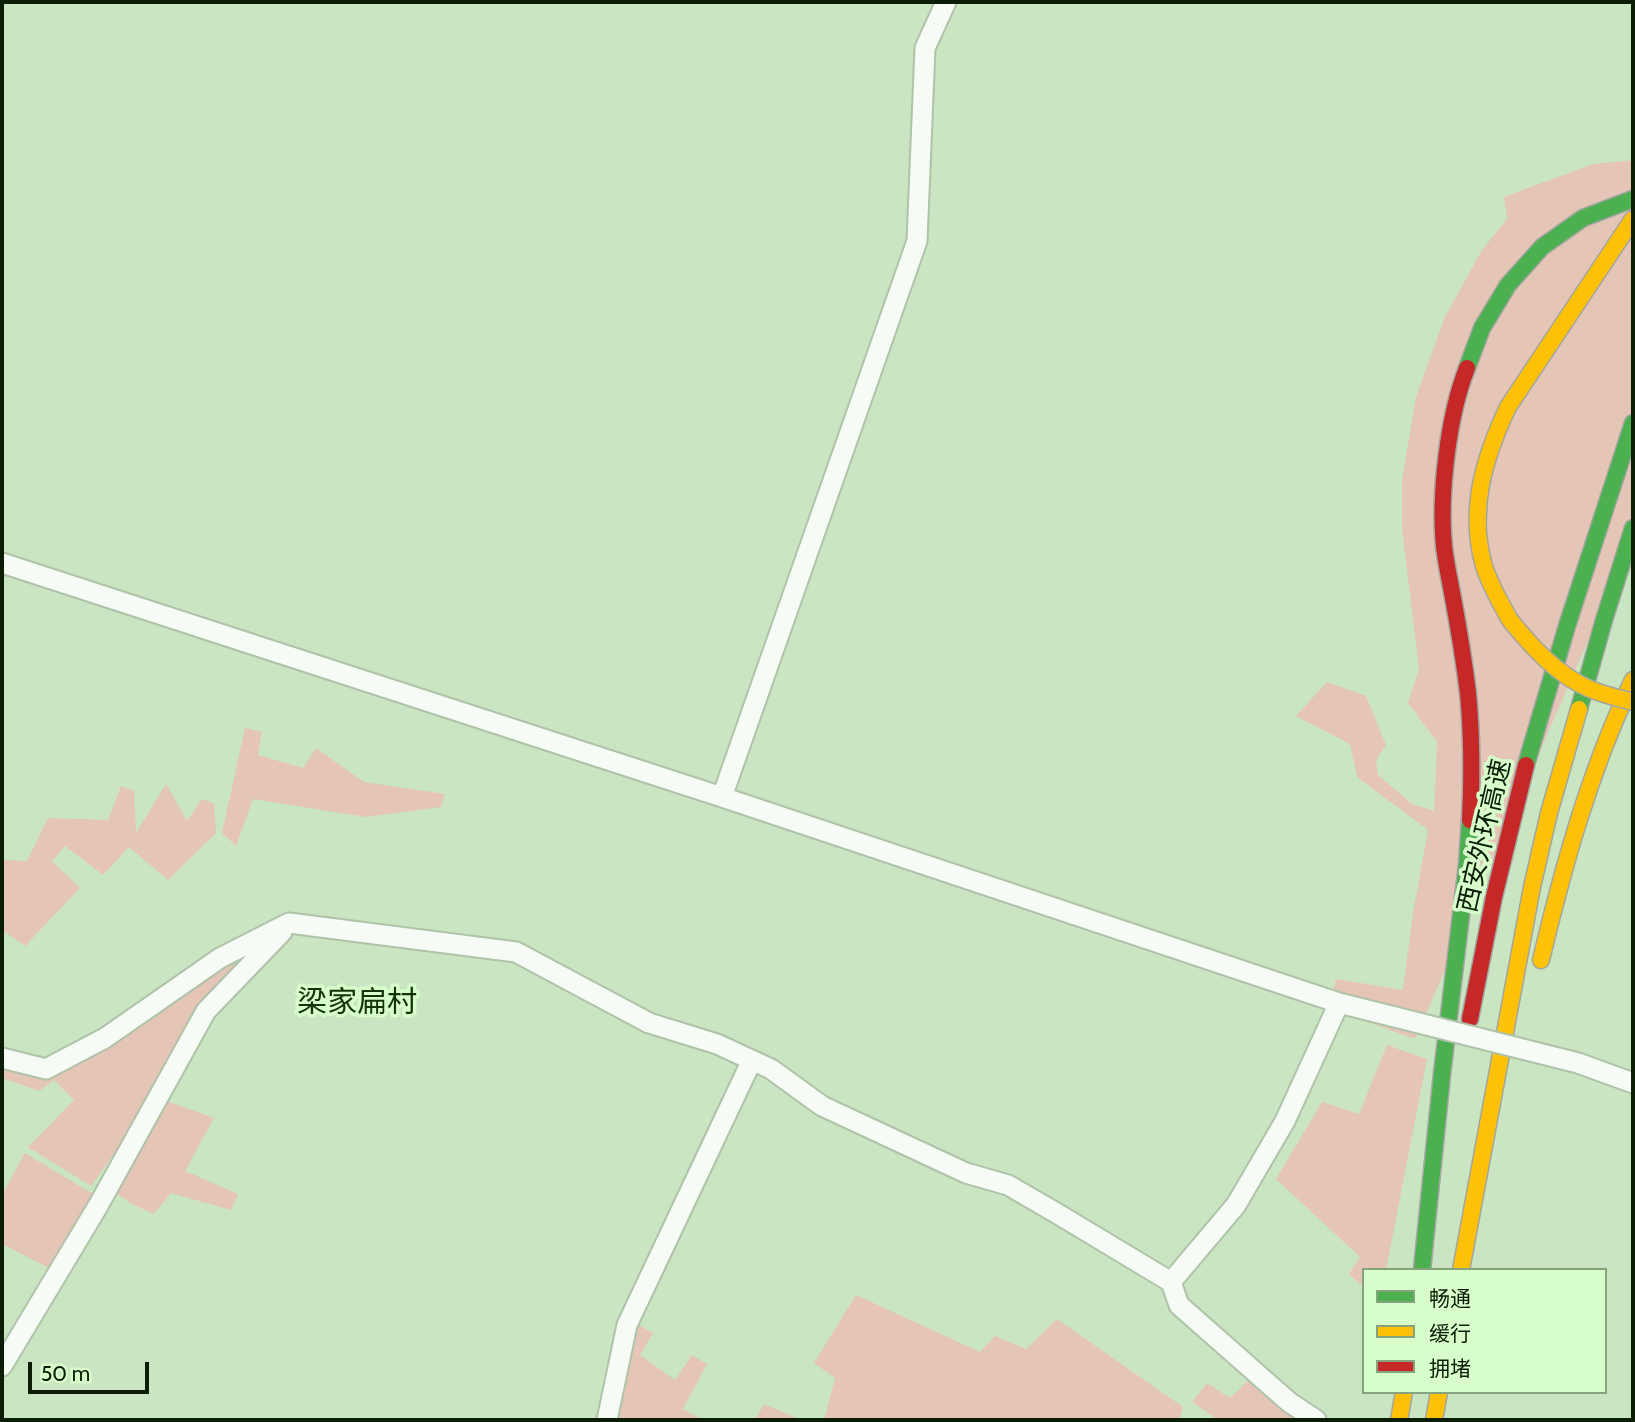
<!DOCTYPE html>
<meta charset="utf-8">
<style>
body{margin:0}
#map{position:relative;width:1635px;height:1422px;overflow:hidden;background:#cae5c2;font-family:Cabin,"Noto Sans SC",sans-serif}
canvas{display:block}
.frame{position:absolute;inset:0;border:4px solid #0b1d06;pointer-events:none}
.legend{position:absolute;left:1362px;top:1268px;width:245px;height:126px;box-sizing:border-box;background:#d6fdca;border:2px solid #85a37c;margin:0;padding:9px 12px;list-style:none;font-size:21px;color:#0b1d06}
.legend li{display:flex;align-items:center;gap:14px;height:35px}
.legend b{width:35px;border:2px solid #85a37c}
.scale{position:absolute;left:28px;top:1362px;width:121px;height:32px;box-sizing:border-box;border:4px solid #0b1d06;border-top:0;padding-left:9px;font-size:21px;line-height:24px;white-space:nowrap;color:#0b1d06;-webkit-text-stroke:5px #d6fdca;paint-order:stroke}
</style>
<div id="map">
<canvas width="1635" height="1422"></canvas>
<div class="frame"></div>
<ul class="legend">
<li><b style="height:9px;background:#4caf50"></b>畅通</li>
<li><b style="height:9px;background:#ffc107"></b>缓行</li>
<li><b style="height:9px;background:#c62828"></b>拥堵</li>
</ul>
<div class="scale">50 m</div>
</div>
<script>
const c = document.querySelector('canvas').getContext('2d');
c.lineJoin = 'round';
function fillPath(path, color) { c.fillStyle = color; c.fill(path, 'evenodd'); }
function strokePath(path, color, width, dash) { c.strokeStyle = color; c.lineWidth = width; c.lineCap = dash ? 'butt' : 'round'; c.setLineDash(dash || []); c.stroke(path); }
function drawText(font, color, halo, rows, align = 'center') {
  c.font = font + ' Cabin,"Noto Sans SC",sans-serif'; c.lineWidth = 7; c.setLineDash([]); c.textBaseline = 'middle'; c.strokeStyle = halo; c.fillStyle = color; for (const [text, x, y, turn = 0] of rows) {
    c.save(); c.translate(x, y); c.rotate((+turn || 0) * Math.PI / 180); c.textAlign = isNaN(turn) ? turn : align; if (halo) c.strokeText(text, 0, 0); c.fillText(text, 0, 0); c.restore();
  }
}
const green = new Path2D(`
 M 1633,160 L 1633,537 L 1415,1039 L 1342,1013 L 1330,1007 L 1336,979 L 1403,990 L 1413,913 L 1428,830 L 1357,777 L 1350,744 L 1296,716 L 1327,682 L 1366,696 L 1386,745 L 1376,760 L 1378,775 L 1412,804 L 1434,811 L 1437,742 L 1408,703 L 1419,669 L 1402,529 L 1402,480 L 1416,397 L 1444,319 L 1482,250 L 1507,219 L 1504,197 L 1593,164 Z
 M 245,728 L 262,732 L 258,755 L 303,768 L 316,748 L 364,782 L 445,794 L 441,807 L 366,817 L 253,799 L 236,846 L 222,833 Z
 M 166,784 L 187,821 L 202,799 L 214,803 L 216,833 L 168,880 L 129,847 L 103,875 L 65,846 L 52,861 L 80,888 L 25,946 L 2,930 L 2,860 L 27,861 L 48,818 L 108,820 L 121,786 L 134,791 L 136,833 Z
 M 275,931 L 91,1186 L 28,1147 L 74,1100 L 54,1080 L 39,1091 L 2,1078 L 2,1058 L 23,1067 L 81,1054 Z
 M 1387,1045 L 1427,1059 L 1386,1270 L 1364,1270 L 1364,1288 L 1349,1274 L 1360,1257 L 1276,1179 L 1322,1102 L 1359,1114 Z
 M 167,1101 L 214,1118 L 185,1171 L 238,1194 L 231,1210 L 171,1193 L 154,1214 L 132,1204 L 102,1183 Z
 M 25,1153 L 93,1194 L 49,1268 L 2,1244 L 2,1195 Z
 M 856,1295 L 980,1352 L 995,1336 L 1026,1349 L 1057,1319 L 1183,1407 L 1179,1420 L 824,1420 L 835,1378 L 814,1363 Z
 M 626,1318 L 653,1333 L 640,1355 L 675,1380 L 692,1355 L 707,1364 L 683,1409 L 703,1420 L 604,1420 Z
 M 1256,1373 L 1307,1420 L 1218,1420 L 1192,1402 L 1207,1383 L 1230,1398 Z
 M 764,1404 L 801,1420 L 755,1420 Z`);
const street = new Path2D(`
 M 2,563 L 722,797 L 1339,1003 L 1395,1017
 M 722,797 L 917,241 L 925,48 L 946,2
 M 2,1058 L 46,1069 L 105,1038 L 220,958 L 289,923 L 516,952 L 649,1023 L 717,1044 L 771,1069 L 822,1106 L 966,1173 L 1008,1185 L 1058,1214 L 1171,1282 L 1179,1305 L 1289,1402 L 1316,1420
 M 1578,1063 L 1633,1083
 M 1171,1282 L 1236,1205 L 1285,1121 L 1339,1003
 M 2,1366 L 98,1206 L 206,1011 L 282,932
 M 607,1420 L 627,1325 L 752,1060`);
const fast = new Path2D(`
 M 1467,368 L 1482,328 L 1508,285 L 1542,247 L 1583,218 L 1633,199
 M 1579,709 L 1604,620 L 1633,528
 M 1526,765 L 1567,626 L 1633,423
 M 1422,1270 L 1442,1074 L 1467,865 L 1470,820`);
const slow = new Path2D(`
 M 1510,620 C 1500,602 1490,585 1484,566 C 1468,510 1484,458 1508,407 L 1633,219
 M 1541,960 C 1564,864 1590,770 1633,680
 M 1461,1270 L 1532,887 L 1549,813 L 1579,709
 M 1399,1420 L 1404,1392
 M 1434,1420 L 1439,1392`);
const jam = new Path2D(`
 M 1467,368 C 1448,416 1439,495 1444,546 C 1446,564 1450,581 1453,598 C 1459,630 1464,661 1468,693 C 1472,735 1472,778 1470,820
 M 1470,1019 L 1494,897 L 1526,765`);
const streetBridge = new Path2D(`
 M 1395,1017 L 1578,1063`);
const slowBridge = new Path2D(`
 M 1510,620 C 1532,647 1557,675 1590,689 C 1604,695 1619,698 1633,702`);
const streetNames = [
 ["西安外环高速",1485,836,-77]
];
const quarterNames = [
 ["梁家扁村",357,1003]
];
fillPath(green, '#e5c5b6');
strokePath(street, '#aec3a8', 23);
strokePath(fast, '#a2a6a0', 19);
strokePath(slow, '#a2a6a0', 19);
strokePath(jam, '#a2a6a0', 19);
strokePath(street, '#f7fbf6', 19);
strokePath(fast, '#4caf50', 16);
strokePath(slow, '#ffc107', 16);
strokePath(jam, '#c62828', 16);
strokePath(streetBridge, '#aec3a8', 23, []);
strokePath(slowBridge, '#a2a6a0', 19, []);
strokePath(streetBridge, '#f7fbf6', 19);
strokePath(slowBridge, '#ffc107', 16);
drawText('26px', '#0b1d06', '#d6fdca', streetNames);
drawText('30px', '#133308', '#d6fdca', quarterNames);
</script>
